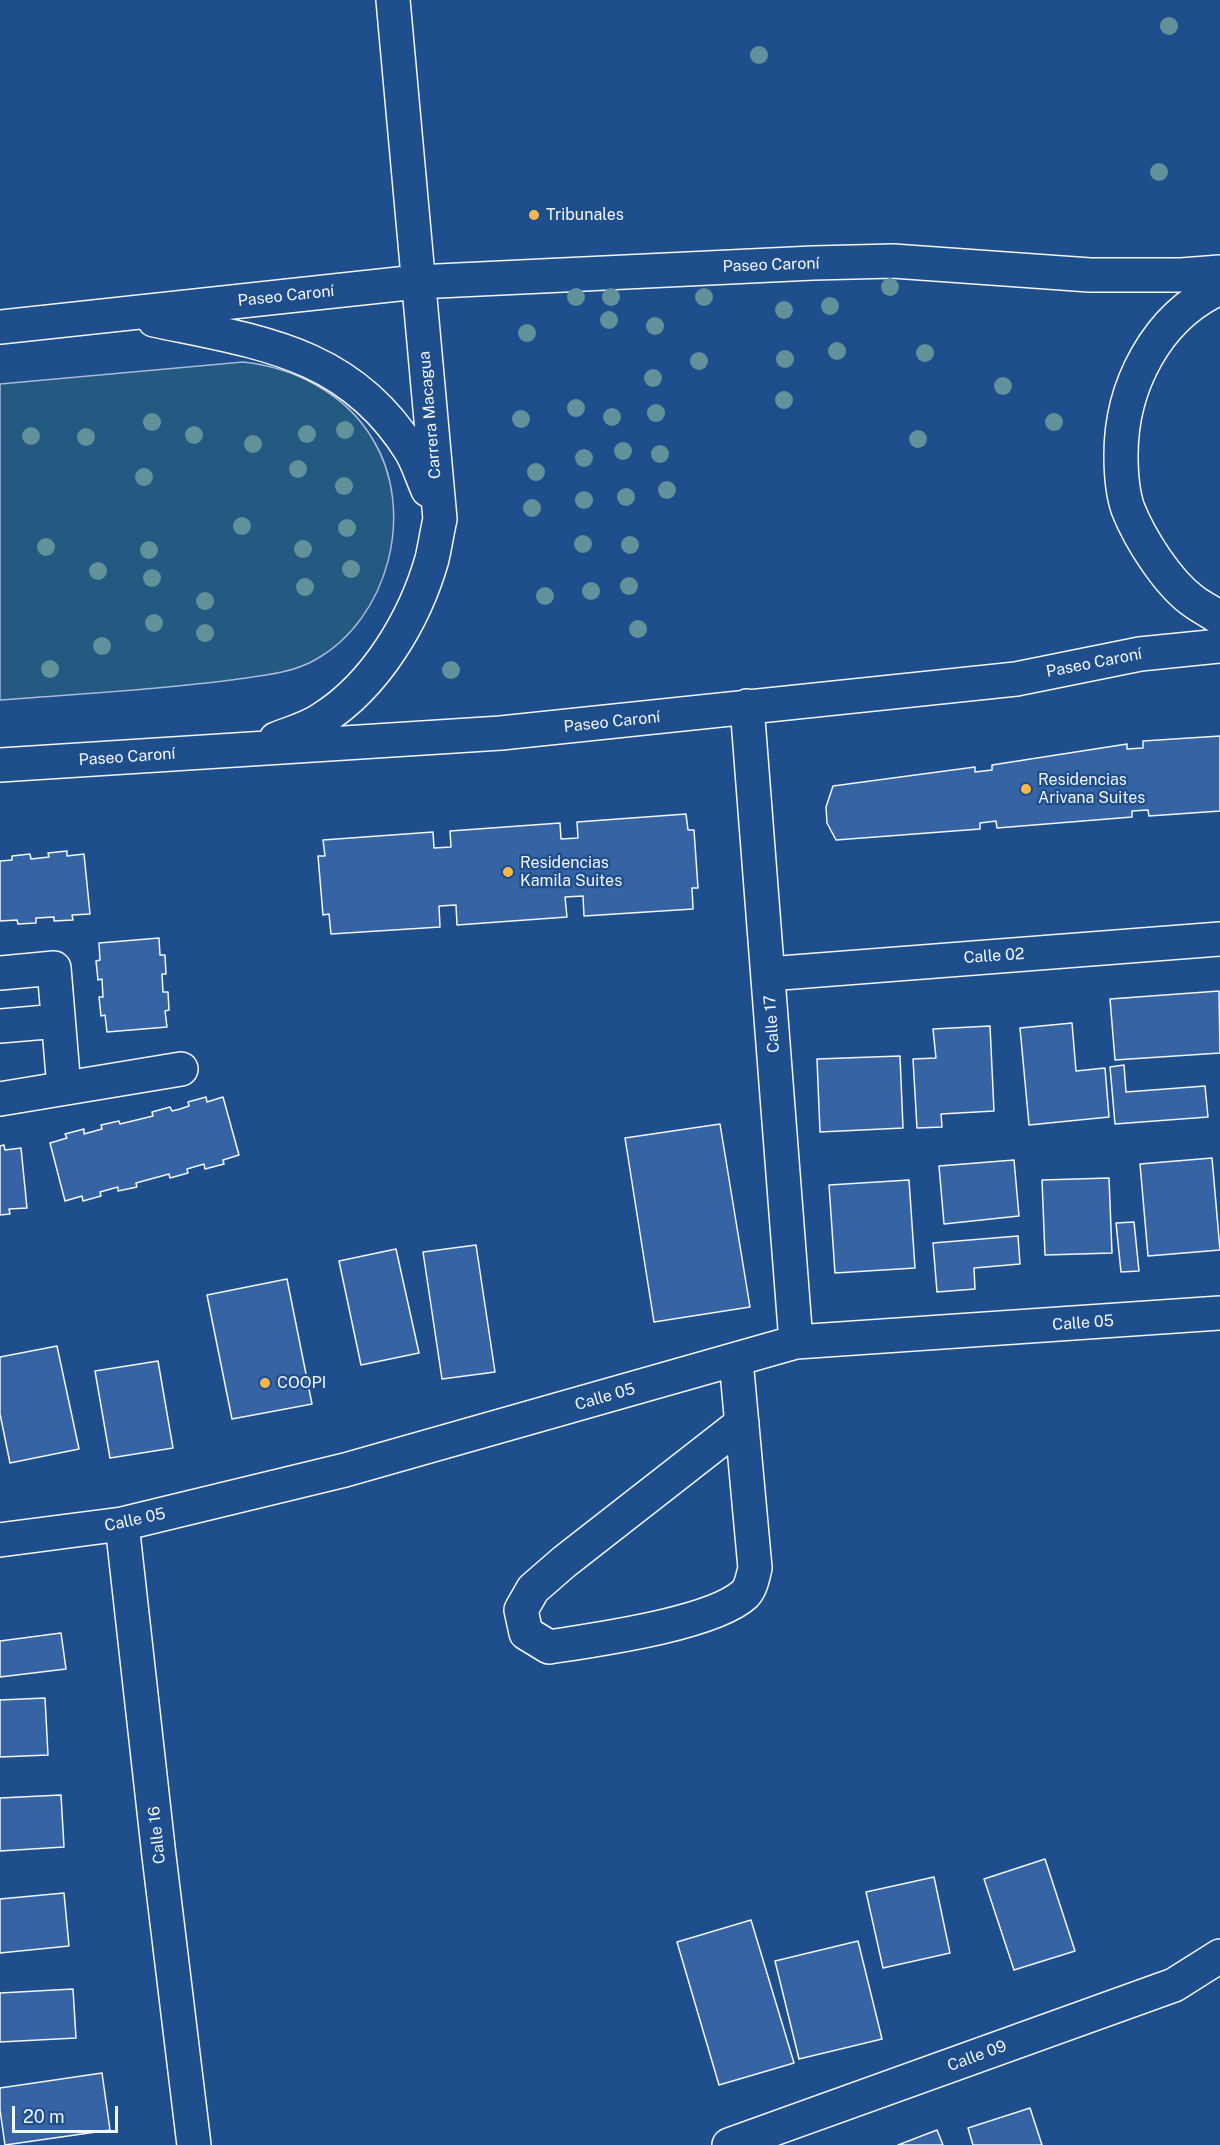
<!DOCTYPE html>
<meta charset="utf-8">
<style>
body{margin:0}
#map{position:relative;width:1220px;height:2145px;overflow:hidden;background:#1f4e8c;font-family:"Public Sans",sans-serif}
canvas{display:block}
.scale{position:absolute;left:12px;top:2106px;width:106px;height:27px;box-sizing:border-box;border:3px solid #f2f6ff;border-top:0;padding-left:8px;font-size:18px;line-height:21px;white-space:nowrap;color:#f2f6ff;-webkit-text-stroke:4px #1f4e8c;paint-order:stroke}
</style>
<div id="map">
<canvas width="1220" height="2145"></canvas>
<div class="scale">20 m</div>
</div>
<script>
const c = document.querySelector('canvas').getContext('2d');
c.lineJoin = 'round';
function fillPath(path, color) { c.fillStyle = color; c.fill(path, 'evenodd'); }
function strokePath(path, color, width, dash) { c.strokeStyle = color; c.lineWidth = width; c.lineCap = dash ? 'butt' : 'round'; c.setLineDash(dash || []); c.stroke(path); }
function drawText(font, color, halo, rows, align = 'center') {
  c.font = font + ' "Public Sans",sans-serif'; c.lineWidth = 4.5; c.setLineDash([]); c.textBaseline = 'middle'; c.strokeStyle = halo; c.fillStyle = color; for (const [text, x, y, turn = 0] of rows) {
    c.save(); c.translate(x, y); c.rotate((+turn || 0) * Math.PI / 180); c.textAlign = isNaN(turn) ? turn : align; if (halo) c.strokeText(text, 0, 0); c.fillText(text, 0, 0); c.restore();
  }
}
const green = new Path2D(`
 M 243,362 C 293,367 345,393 372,438 C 417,510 389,619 315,660 C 290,674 259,676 231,680 C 155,690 77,694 0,700 L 0,384 Z`);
const building = new Path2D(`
 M 1220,736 L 1220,811 L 1149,816 L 1148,810 L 1132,811 L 1132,817 L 997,828 L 996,821 L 980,823 L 980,829 L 836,840 L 827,823 L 826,807 L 833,786 L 975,767 L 975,772 L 992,770 L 992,765 L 1127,744 L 1127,749 L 1143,748 L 1143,741 Z
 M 686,814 L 688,830 L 694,830 L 698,888 L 692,888 L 693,909 L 584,916 L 583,896 L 565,897 L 567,917 L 457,925 L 456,905 L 439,906 L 440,927 L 331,934 L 329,914 L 323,915 L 318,856 L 325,856 L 323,840 L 433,832 L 434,848 L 451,847 L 450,831 L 560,823 L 561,839 L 578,838 L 577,822 Z
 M 67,851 L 67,856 L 84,854 L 90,914 L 72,915 L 73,920 L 54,921 L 54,917 L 36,918 L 36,923 L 18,924 L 17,920 L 0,921 L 0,861 L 12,860 L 12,856 L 30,854 L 31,859 L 49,857 L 48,853 Z
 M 159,938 L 160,955 L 165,955 L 166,974 L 162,974 L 163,992 L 168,992 L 169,1010 L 165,1011 L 167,1027 L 107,1032 L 105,1015 L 101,1016 L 99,997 L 103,997 L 102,979 L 98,980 L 96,961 L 100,960 L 99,943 Z
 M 1219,991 L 1220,1053 L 1115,1060 L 1110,999 Z
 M 1072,1023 L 1076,1071 L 1105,1068 L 1109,1117 L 1029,1125 L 1020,1028 Z
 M 990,1026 L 994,1111 L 941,1114 L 942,1127 L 917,1128 L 913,1059 L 936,1058 L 933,1029 Z
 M 900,1056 L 903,1128 L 820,1132 L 817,1059 Z
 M 1124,1065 L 1126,1092 L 1205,1086 L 1208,1117 L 1115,1124 L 1110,1067 Z
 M 206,1097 L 207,1102 L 223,1097 L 239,1155 L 223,1160 L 224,1164 L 205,1169 L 204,1164 L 187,1169 L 188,1173 L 170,1178 L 169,1174 L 136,1183 L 137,1187 L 118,1191 L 118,1187 L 100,1192 L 101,1196 L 83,1201 L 82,1196 L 65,1201 L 50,1143 L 67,1138 L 65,1134 L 84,1129 L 84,1134 L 102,1129 L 101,1125 L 119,1121 L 120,1124 L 153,1116 L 152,1112 L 170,1107 L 172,1111 L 180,1109 L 189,1106 L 188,1102 Z
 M 720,1124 L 750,1307 L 654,1322 L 625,1138 Z
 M 4,1145 L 5,1150 L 21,1148 L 27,1208 L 9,1209 L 10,1214 L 0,1215 L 0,1146 Z
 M 1212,1158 L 1220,1250 L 1148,1256 L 1140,1164 Z
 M 1014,1160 L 1019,1216 L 944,1224 L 939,1166 Z
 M 1109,1178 L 1112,1253 L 1045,1255 L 1042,1180 Z
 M 909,1180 L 915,1268 L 835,1273 L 829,1185 Z
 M 1134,1222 L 1139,1271 L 1121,1272 L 1116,1223 Z
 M 1018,1236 L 1020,1264 L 974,1268 L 975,1289 L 937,1292 L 933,1243 Z
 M 476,1245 L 495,1372 L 442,1379 L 423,1252 Z
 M 396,1249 L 419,1353 L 361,1365 L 339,1261 Z
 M 287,1279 L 312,1404 L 232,1419 L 207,1295 Z
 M 57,1346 L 79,1449 L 10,1463 L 0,1414 L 0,1357 Z
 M 158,1361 L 173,1448 L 110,1458 L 95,1371 Z
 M 61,1633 L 66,1669 L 0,1677 L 0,1641 Z
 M 45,1698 L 48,1755 L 0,1757 L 0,1700 Z
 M 61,1795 L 64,1847 L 0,1851 L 0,1798 Z
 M 1045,1859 L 1075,1951 L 1014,1970 L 984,1879 Z
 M 934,1877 L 950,1953 L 883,1968 L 866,1892 Z
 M 64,1893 L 69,1946 L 0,1953 L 0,1899 Z
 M 751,1920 L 794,2063 L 719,2085 L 677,1942 Z
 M 858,1941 L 882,2039 L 799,2059 L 775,1961 Z
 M 73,1989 L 76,2038 L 0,2042 L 0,1993 Z
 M 102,2073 L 110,2130 L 5,2145 L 0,2110 L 0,2088 Z
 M 1030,2108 L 1042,2145 L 973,2145 L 968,2128 Z
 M 937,2130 L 943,2145 L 898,2145 Z`);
const minor = new Path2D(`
 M 1220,288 C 1156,317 1121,387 1121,455 C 1121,473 1122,492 1128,509 C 1140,539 1167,582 1193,601 C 1201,607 1211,612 1220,618
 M 154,320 C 259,342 350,352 411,451 C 418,463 422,477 428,490
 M 0,327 L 417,282 L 813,263 L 893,261 L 1090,275 L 1181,275 L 1220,272
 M 747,706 L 796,1342
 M 276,739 C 291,733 309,728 322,719 C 376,685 415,619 432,559 C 435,546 437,532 440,519 L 393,0
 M 0,765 L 501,733 L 1016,679 L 1140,654 L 1220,646
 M 0,973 L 54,968 L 64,1088
 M 768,974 L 1220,939
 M 0,1026 L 58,1021
 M 0,1099 L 181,1069
 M 736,1360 L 755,1568 C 753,1576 751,1588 745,1594 C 713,1624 594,1640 549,1647 L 526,1633 L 521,1610 L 533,1589 L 564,1562 L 742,1423
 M 122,1524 L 159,1856 L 194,2145
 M 0,1540 L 122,1524 L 345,1470 L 796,1342 L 1220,1313
 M 729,2145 L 1174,1985 L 1220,1956`);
const trees = [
 [1169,26],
 [759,55],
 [1159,172],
 [890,287],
 [576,297],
 [611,297],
 [704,297],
 [830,306],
 [784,310],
 [609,320],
 [655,326],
 [527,333],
 [837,351],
 [925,353],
 [785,359],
 [699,361],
 [653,378],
 [1003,386],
 [784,400],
 [576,408],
 [656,413],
 [612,417],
 [521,419],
 [152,422],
 [1054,422],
 [345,430],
 [307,434],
 [194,435],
 [31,436],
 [86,437],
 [918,439],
 [253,444],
 [623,451],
 [660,454],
 [584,458],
 [298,469],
 [536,472],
 [144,477],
 [344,486],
 [667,490],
 [626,497],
 [584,500],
 [532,508],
 [242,526],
 [347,528],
 [583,544],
 [630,545],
 [46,547],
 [303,549],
 [149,550],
 [351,569],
 [98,571],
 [152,578],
 [629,586],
 [305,587],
 [591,591],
 [545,596],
 [205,601],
 [154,623],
 [638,629],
 [205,633],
 [102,646],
 [50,669],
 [451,670]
];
const markers = [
 [534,215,6,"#ffb74d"],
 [1026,789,6,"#ffb74d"],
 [508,872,6,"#ffb74d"],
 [265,1383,6,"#ffb74d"]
];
const poiNames = [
 ["Tribunales",546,215],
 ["Residencias",1038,780],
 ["Arivana Suites",1038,798],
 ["Residencias",520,863],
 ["Kamila Suites",520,881],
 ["COOPI",277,1383]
];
const streetNames = [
 ["Paseo Caroní",771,265,-2],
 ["Paseo Caroní",286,296,-6],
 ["Carrera Macagua",430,415,-95],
 ["Paseo Caroní",1094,663,-11],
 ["Paseo Caroní",612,722,-6],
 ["Paseo Caroní",127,757,-4],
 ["Calle 02",994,956,-4],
 ["Calle 17",772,1024,-94],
 ["Calle 05",1083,1323,-4],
 ["Calle 05",605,1397,-16],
 ["Calle 05",135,1520,-12],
 ["Calle 16",157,1835,-96],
 ["Calle 09",977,2056,-20]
];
fillPath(green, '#245a82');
strokePath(green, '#a8bbd7', 1.5);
fillPath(building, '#3563a3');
strokePath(building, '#f2f6ff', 1.5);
strokePath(minor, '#f2f6ff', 36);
strokePath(minor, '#1f4e8c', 33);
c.fillStyle = '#61919a';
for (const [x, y] of trees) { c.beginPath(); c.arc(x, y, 9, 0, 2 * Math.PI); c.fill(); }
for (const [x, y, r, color] of markers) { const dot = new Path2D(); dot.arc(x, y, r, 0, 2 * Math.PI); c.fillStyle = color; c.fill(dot); strokePath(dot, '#1f4e8c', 2); }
drawText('16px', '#f2f6ff', '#1f4e8c', poiNames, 'left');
drawText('16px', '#f2f6ff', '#1f4e8c', streetNames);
</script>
